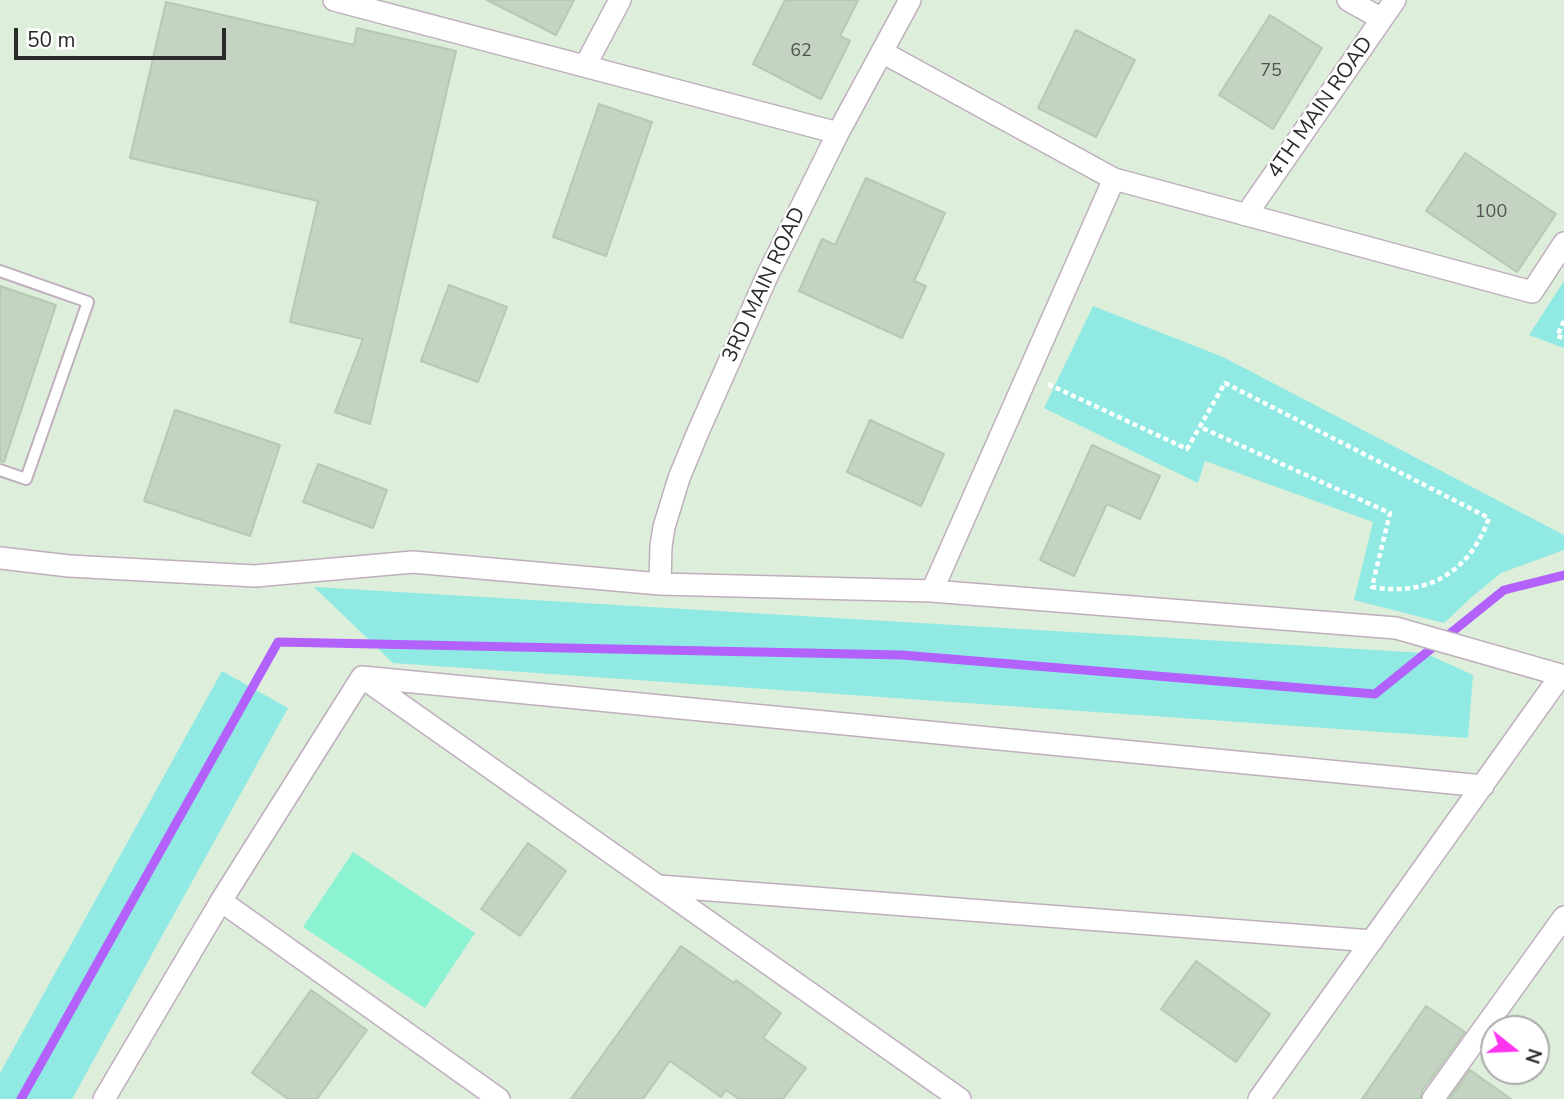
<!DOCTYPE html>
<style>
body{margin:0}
#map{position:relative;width:1564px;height:1099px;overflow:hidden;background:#ddeeda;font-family:"Nunito Sans",sans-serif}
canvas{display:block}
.north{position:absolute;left:1480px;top:1015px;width:70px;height:70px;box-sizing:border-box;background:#fff;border:2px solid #aaa;border-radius:50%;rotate:108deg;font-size:19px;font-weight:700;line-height:28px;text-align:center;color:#2a2a2a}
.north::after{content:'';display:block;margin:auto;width:24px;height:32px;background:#ff35ef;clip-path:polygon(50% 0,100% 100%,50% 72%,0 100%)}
.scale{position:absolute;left:14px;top:28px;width:212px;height:32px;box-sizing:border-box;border:4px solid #2a2a2a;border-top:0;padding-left:9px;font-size:21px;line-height:24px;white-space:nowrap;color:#2a2a2a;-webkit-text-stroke:5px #fff;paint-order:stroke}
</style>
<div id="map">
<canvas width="1564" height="1099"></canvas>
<div class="north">N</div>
<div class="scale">50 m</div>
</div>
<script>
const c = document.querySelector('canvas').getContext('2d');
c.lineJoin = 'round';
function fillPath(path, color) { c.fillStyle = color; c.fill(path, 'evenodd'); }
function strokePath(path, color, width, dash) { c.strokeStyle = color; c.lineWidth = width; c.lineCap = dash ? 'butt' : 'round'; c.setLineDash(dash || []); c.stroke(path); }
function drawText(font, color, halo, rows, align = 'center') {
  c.font = font + ' "Nunito Sans",sans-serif'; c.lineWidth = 5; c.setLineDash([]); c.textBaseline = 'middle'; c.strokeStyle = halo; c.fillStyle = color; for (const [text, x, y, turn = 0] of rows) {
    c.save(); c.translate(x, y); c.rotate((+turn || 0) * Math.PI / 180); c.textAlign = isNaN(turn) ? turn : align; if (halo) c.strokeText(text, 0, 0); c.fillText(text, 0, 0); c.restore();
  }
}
const green = new Path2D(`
 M 1564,281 L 1564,348 L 1529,335 Z
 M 1093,306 L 1223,357 L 1564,535 L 1564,550 L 1501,573 L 1473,596 L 1444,623 L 1354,600 L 1373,522 L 1205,461 L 1198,483 L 1044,408 Z
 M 314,587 L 1425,653 L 1473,675 L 1468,738 L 393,663 Z
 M 222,671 L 288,708 L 72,1099 L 0,1099 L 0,1073 Z`);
const pitch = new Path2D(`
 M 353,852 L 475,933 L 425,1008 L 303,927 Z`);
const stream = new Path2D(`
 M 21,1099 L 278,642 L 902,655 L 1375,694 L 1504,590 L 1564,575`);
const building = new Path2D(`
 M 487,0 L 574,0 L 556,35 Z
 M 785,0 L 858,0 L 840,36 L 850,41 L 821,99 L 753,64 Z
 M 166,2 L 354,45 L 357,28 L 456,51 L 370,424 L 335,412 L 363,339 L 290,322 L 318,201 L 130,158 Z
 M 1270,15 L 1322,48 L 1273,129 L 1219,95 Z
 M 1076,30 L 1135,60 L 1096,137 L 1038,108 Z
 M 599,104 L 652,122 L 606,256 L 553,237 Z
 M 1465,153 L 1556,214 L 1517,272 L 1426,211 Z
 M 866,178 L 945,213 L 914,281 L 926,286 L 902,338 L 799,291 L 822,239 L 835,245 Z
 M 449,285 L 507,307 L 478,382 L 421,361 Z
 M 0,286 L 56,305 L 4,462 L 0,461 Z
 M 175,410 L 280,445 L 250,536 L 144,501 Z
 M 870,420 L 944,454 L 921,506 L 847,472 Z
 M 1092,445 L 1160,476 L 1140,519 L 1107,504 L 1074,576 L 1040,560 Z
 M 318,464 L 387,490 L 373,528 L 303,502 Z
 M 528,843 L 566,871 L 520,936 L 481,909 Z
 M 681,946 L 734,983 L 736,980 L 781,1013 L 763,1038 L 806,1068 L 783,1099 L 739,1099 L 726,1090 L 721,1097 L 670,1061 L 643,1099 L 571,1099 Z
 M 1196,961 L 1270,1014 L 1236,1062 L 1161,1009 Z
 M 311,990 L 367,1030 L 317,1099 L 288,1099 L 252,1073 Z
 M 1426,1006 L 1465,1032 L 1422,1091 L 1420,1099 L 1362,1099 Z
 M 1470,1070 L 1511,1099 L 1449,1099 Z`);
const path = new Path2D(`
 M 1564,321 L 1557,336 L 1564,338
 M 1048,384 L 1187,449 L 1225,383 L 1489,518 C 1470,571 1429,597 1372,587 L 1390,513 L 1200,427`);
const lane = new Path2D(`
 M 0,271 L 88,302 L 26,479 L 0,470`);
const street = new Path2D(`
 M 334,0 L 838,133
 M 1348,0 L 1382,19
 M 882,52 L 1114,179 L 1532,292 L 1564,243
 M 585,66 L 620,0
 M 1246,215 L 1395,0
 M 0,558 L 69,566 L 255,576 L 413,562 L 660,584 L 932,591 L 1396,628 L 1564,676
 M 660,584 L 661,546 L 664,527 L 679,478 L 698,432 L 768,274 L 838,133 L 910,0
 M 932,591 L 1114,179
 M 362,677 L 1483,786
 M 363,678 L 960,1099
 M 659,886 L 1372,941
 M 221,901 L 499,1099
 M 104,1099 L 221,901 L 362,677
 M 1259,1099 L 1561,675
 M 1433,1099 L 1564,917`);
const numberNames = [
 ["62",801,52],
 ["75",1271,72],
 ["100",1491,213]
];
const streetNames = [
 ["4TH MAIN ROAD",1321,108,-55],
 ["3RD MAIN ROAD",765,285,-65]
];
fillPath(green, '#90eae3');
fillPath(pitch, '#8bf3d2');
strokePath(stream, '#b361fb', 9);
fillPath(building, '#c5d3c3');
strokePath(building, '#b5c9b3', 2);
strokePath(lane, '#bfaebe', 14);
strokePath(street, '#bfaebe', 24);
strokePath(path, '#fff', 4.5, [5, 3.5]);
strokePath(lane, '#fff', 10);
strokePath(street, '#fff', 21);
drawText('18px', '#515450', null, numberNames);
drawText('21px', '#2a2a2a', '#fff', streetNames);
</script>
